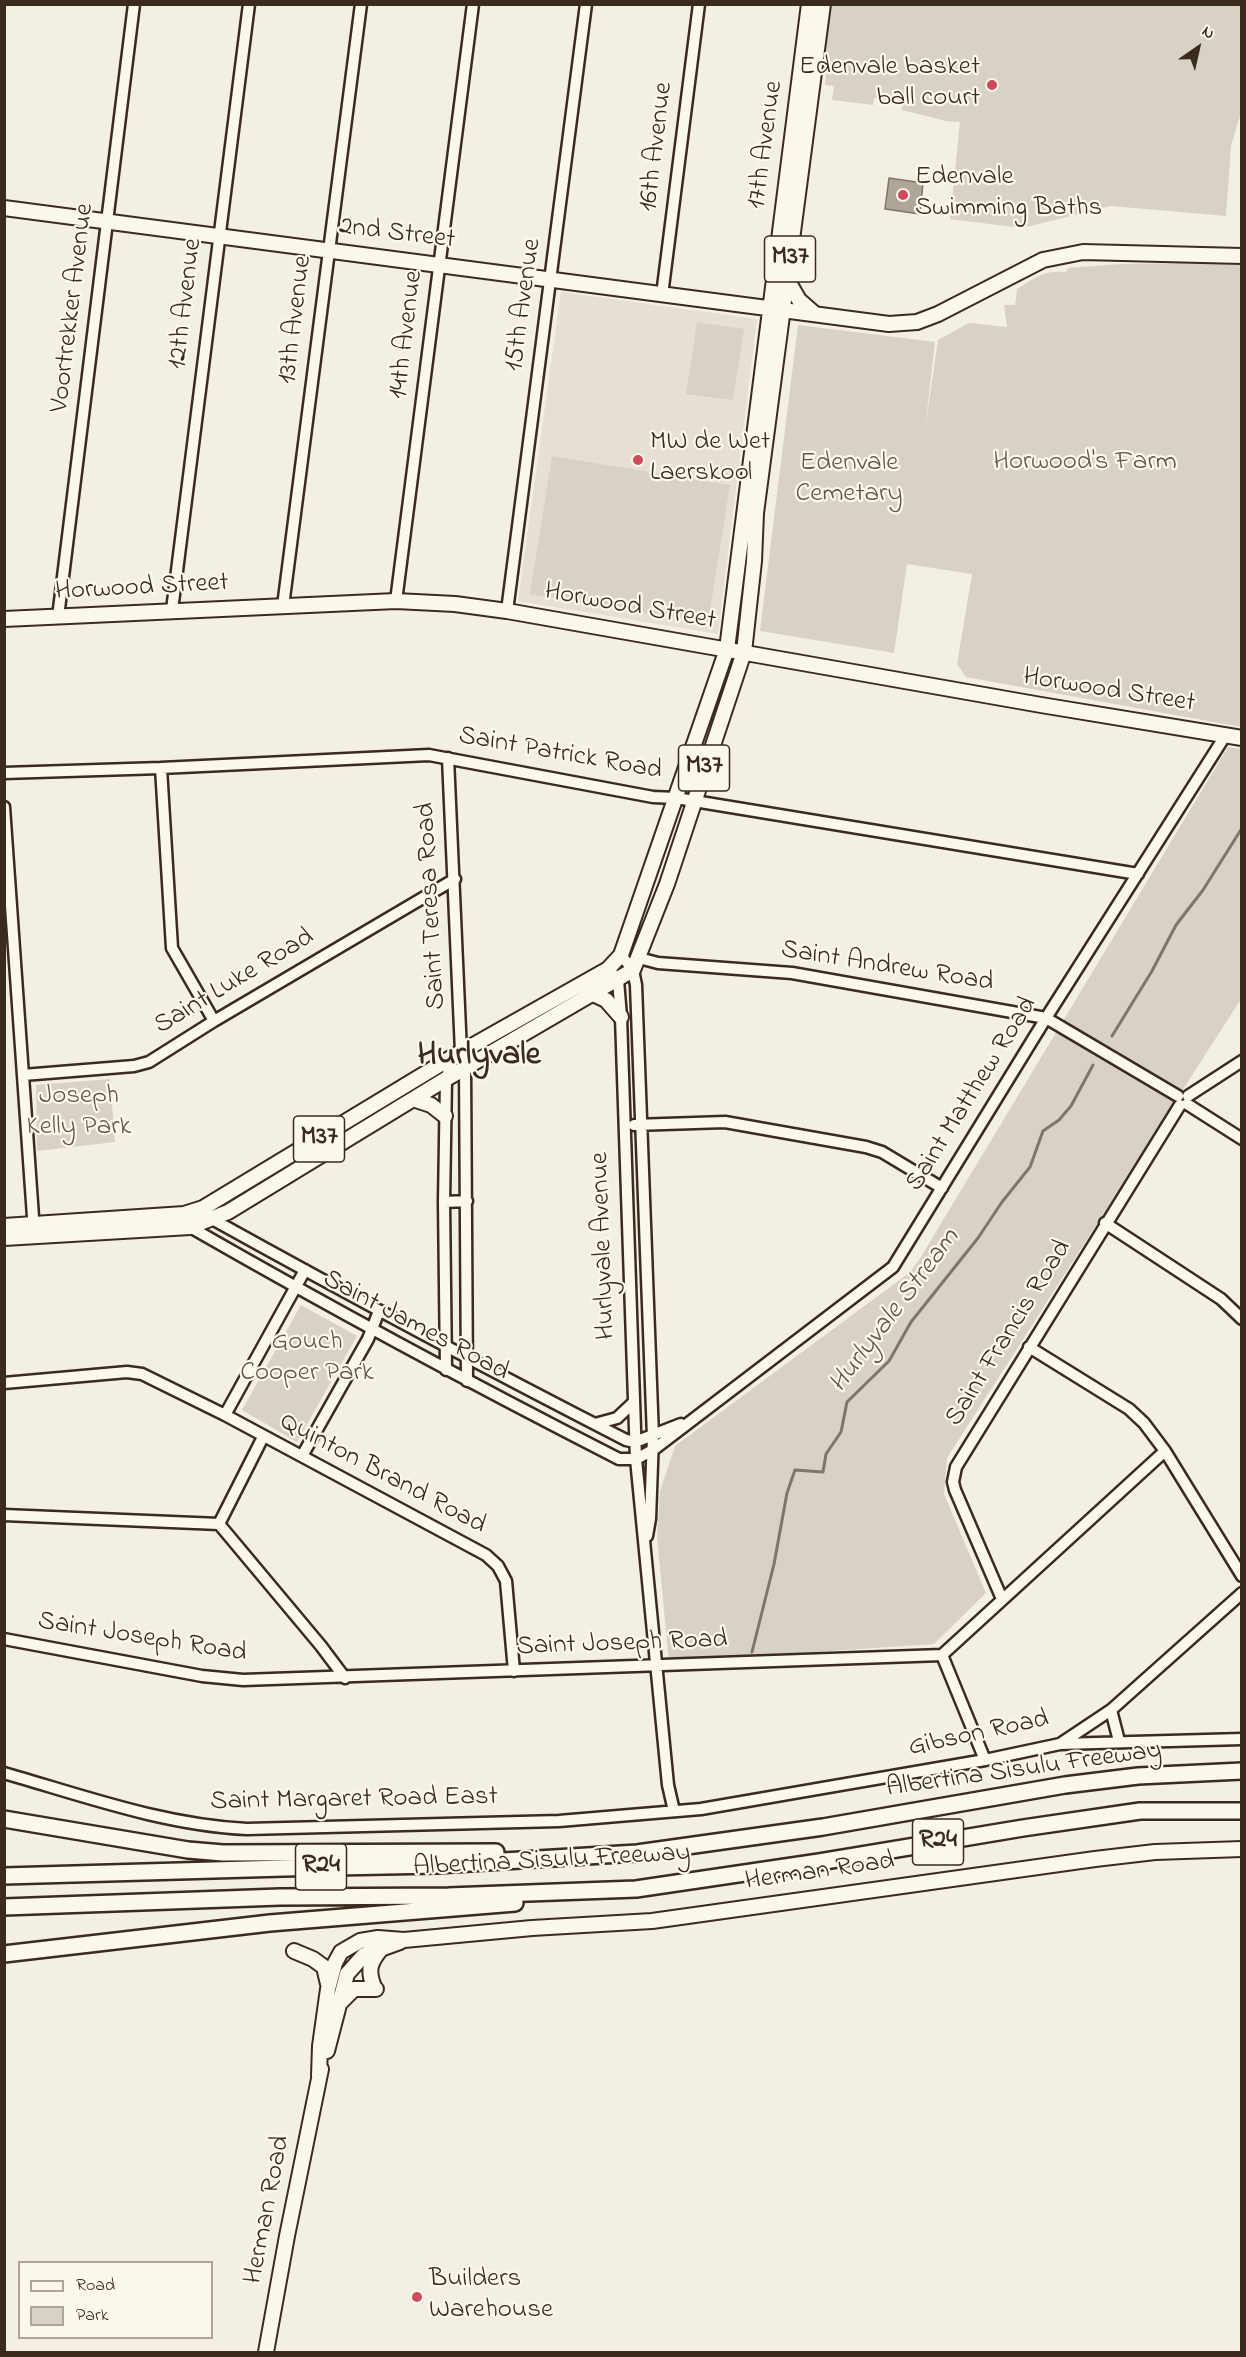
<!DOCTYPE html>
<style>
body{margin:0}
#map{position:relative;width:1246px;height:2357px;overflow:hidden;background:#f3efe4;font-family:"Indie Flower",sans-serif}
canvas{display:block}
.frame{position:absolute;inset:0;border:6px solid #3b2a1e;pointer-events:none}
.legend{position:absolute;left:18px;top:2261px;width:195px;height:78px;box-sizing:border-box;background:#fbf7ec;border:2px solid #aea59a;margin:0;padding:8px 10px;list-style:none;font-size:18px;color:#3b2a1e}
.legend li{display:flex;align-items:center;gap:12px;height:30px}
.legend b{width:30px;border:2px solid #aea59a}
.north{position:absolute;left:1168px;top:18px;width:60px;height:60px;-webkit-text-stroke:4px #fbf7ec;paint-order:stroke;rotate:34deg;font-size:16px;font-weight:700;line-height:24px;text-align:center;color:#3b2a1e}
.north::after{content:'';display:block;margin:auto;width:21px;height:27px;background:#3b2a1e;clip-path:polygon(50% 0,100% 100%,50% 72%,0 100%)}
</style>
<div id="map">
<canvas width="1246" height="2357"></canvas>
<div class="frame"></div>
<ul class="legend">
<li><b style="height:8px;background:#fbf7ec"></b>Road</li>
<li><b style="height:16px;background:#d8d1c6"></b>Park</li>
</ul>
<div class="north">N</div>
</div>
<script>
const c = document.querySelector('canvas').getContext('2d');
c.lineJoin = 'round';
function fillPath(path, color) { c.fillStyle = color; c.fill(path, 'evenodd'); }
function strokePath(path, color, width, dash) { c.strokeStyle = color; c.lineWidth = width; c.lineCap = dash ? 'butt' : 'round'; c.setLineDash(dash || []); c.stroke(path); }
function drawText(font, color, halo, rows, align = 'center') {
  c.font = font + ' "Indie Flower",sans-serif'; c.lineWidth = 4.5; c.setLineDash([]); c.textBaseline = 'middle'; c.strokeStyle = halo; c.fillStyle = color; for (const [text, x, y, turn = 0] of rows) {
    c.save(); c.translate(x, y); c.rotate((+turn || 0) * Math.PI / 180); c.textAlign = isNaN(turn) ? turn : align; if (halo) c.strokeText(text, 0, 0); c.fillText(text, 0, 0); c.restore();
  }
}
const built = new Path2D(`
 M 561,292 L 757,319 L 718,634 L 518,601 Z`);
const green = new Path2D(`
 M 828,5 L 1241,5 L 1241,112 L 1231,146 L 1226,216 L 1111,206 L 1022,228 L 950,219 L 960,122 L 946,121 L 902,110 L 903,102 L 874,98 L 873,105 L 832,100 L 834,86 L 825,85 L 827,67 L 819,71 Z
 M 1241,262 L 1241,727 L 966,677 L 957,664 L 972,574 L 907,564 L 894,653 L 760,631 L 798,325 L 935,342 L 925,429 L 938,340 L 969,323 L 1007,327 L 1004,305 L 1015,305 L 1017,289 C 1036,277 1043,270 1066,272 L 1068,268 L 1122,264 Z
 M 697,322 L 744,329 L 733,400 L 686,394 Z
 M 552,456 L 730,485 L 708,623 L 530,594 Z
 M 1228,747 L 1241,749 L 1241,999 L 947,1458 L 944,1494 L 986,1593 L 934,1644 L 669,1662 L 657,1537 L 660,1491 L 675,1446 L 909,1273 L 919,1260 Z
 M 110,1079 L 115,1142 L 37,1151 L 36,1085 Z
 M 301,1305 L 357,1336 L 297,1442 L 242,1410 Z`);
const water = new Path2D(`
 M 889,178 L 923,183 L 920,214 L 885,209 Z`);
const stream = new Path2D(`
 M 1112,1036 L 1152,971 L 1176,925 L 1203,890 L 1242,828
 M 752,1652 L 774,1564 L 787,1493 L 795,1470 L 823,1472 L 826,1454 L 841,1432 L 847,1402 L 889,1361 L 911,1322 L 978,1238 L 1002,1202 L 1030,1167 L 1043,1131 L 1059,1120 L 1071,1106 L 1093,1065`);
const minor = new Path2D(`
 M 662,295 L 699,4
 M 396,601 L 473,4
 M 283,606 L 361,4
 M 172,610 L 249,4
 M 507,611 L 586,4
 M 58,617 L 134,4
 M 448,758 L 461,1052
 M 161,768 L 172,948 L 214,1021
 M 4,773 L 161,768 L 429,755 L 653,797 L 676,798 L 1138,874
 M 4,807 L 34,1231
 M 621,955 L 633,970 L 636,985 L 653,1437 L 650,1519 L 647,1536
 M 639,958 L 658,963 L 792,973 L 1046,1018 L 1178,1096
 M 614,975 L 618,980 L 621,1017 L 636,1459 L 668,1785 L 674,1811
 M 23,1075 L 134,1066 L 149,1062 L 214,1021 L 455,879
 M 1188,1096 L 1242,1061
 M 1187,1104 L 1242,1139
 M 634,1125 L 725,1122 L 866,1147 L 882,1152 L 942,1188
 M 444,1202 L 467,1201
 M 209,1216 L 212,1219 C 349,1295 487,1369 626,1440 L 635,1442
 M 188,1223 L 190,1227 C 331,1308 474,1385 619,1459 L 636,1459 L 653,1450 L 893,1267 L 1046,1018 L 1225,736
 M 1105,1223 L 1221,1299 L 1242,1319
 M 1029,1347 L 1129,1409 L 1144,1423 L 1165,1451 L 1242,1576
 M 446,1370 L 444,1202 L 446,1079 L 454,1056
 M 467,1381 L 465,1067 L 470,1048
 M 4,1383 L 127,1372 L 142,1374 L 225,1415 L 486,1555 L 498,1566 L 506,1581 L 514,1671
 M 225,1415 L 305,1270
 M 595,1424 L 617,1418 L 633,1403
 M 635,1442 L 681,1424
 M 302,1456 L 368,1339 L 379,1311
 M 4,1515 L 219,1524 L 321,1646 L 345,1678
 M 219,1524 L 263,1437
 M 1002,1599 L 955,1490 L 953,1482 L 956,1467 L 1180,1105
 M 4,1639 L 202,1676 L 243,1680 L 942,1655 L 1165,1451
 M 942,1655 L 985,1760
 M 1111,1710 L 1119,1741
 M 1060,1744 L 1242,1739
 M 4,1773 C 84,1796 164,1825 247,1829 L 559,1821 L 701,1809 L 985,1760 L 1060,1744 L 1111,1710 L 1242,1593`);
const major = new Path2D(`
 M 4,208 L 889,324 L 917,322 L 938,314 L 1043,260 L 1083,252 L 1242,256
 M 788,281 L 799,300 L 815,314
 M 4,619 L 396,601 L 455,604 L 507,611 L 1041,705 L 1242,738
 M 593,994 L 606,1000 L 621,1017
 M 413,1099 L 431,1105 L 445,1116
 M 4,1226 L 184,1214 L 203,1208 L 454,1056 L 608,969 L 621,955 L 727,649 L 809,4
 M 4,1238 L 190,1227 L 228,1212 L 446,1079 L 633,970 L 667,884 L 744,652 L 754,561 L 756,513 L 823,4
 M 294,1951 L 313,1959 L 324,1967 L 328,1984
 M 374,1987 C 367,1970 370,1962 382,1948
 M 339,2004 L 354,1989 L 376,1989
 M 327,2051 L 347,1974 L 364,1955 L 400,1942
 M 319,2076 L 320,2046 L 328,1989 L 335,1963 L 341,1952 L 360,1941 L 378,1938 L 404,1940 L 532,1928 L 652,1921 L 1095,1859 L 1155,1852 L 1242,1849
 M 266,2352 L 287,2236 L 321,2069`);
const highway = new Path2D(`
 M 4,1819 L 188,1850 L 223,1853 L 496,1852
 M 4,1876 L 284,1868 L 437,1865 L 637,1853 L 823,1827 L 1065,1785 L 1138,1776 L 1242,1771
 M 4,1907 L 280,1897 L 448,1896 L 636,1889 L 819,1862 L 1023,1828 L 1140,1811 L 1242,1811
 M 4,1954 L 270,1923 L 515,1903`);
const markers = [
 [992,85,6,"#d1495b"],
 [903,195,6,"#d1495b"],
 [638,460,6,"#d1495b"],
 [417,2297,6,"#d1495b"]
];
const shields = [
 [790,259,51],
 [704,768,51],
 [319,1139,51],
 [938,1842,51],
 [321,1867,51]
];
const shieldNames = [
 ["M37",790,259],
 ["M37",704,768],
 ["M37",319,1139],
 ["R24",938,1842],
 ["R24",321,1867]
];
const poiNames = [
 ["Edenvale basket",980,69,"right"],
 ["ball court",980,100,"right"],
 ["Edenvale",915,179],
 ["Swimming Baths",915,210],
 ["MW de Wet",650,444],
 ["Laerskool",650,475],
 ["Builders",429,2281],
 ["Warehouse",429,2312]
];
const streetNames = [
 ["17th Avenue",767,145,-82],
 ["16th Avenue",658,147,-83],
 ["2nd Street",397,235,7],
 ["12th Avenue",187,304,-83],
 ["15th Avenue",525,305,-82],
 ["Voortrekker Avenue",74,308,-83],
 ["13th Avenue",297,320,-83],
 ["14th Avenue",408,335,-83],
 ["Horwood Street",142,589,-3],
 ["Horwood Street",630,608,10],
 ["Horwood Street",1109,692,9],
 ["Saint Patrick Road",560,755,10],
 ["Saint Teresa Road",433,906,-93],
 ["Saint Andrew Road",887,968,9],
 ["Saint Luke Road",235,983,-31],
 ["Saint Matthew Road",973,1095,-58],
 ["Hurlyvale Avenue",605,1246,-92],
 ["Saint James Road",415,1327,28],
 ["Saint Francis Road",1010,1334,-58],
 ["Quinton Brand Road",382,1475,28],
 ["Saint Joseph Road",142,1639,9],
 ["Saint Joseph Road",622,1645,-2],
 ["Gibson Road",979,1735,-12],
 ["Albertina Sisulu Freeway",1024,1771,-8],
 ["Saint Margaret Road East",354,1801,-1],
 ["Albertina Sisulu Freeway",552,1862,-3],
 ["Herman Road",820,1873,-8],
 ["Herman Road",269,2210,-79]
];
const parkNames = [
 ["Horwood's Farm",1085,464],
 ["Edenvale",849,465],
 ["Cemetary",849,496],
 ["Joseph",79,1098],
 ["Kelly Park",79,1129],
 ["Gouch",307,1344],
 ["Cooper Park",307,1375]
];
const waterNames = [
 ["Hurlyvale Stream",896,1312,-53]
];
const districtNames = [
 ["Hurlyvale",479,1058]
];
fillPath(built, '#e5dfd4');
fillPath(green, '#d8d1c6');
fillPath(water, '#afa69a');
strokePath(water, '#817468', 1.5);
strokePath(stream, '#817468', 3);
strokePath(minor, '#3b2a1e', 15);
strokePath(major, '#3b2a1e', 18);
strokePath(highway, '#3b2a1e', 20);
strokePath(minor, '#fbf7ec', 10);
strokePath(major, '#fbf7ec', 14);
strokePath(highway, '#fbf7ec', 15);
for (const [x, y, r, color] of markers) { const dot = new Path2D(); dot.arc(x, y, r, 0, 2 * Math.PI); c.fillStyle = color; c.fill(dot); strokePath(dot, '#fbf7ec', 2); }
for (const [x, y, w] of shields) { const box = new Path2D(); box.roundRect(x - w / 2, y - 23, w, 46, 4.5); c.fillStyle = '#fbf7ec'; c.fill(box); strokePath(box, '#3b2a1e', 1.5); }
drawText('bold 26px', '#3b2a1e', null, shieldNames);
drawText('27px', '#3b2a1e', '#fbf7ec', poiNames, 'left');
drawText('27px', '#3b2a1e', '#fbf7ec', streetNames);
drawText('27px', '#625448', '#fbf7ec', parkNames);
drawText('italic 28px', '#645549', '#fbf7ec', waterNames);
drawText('bold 33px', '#3b2a1e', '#fbf7ec', districtNames);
</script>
